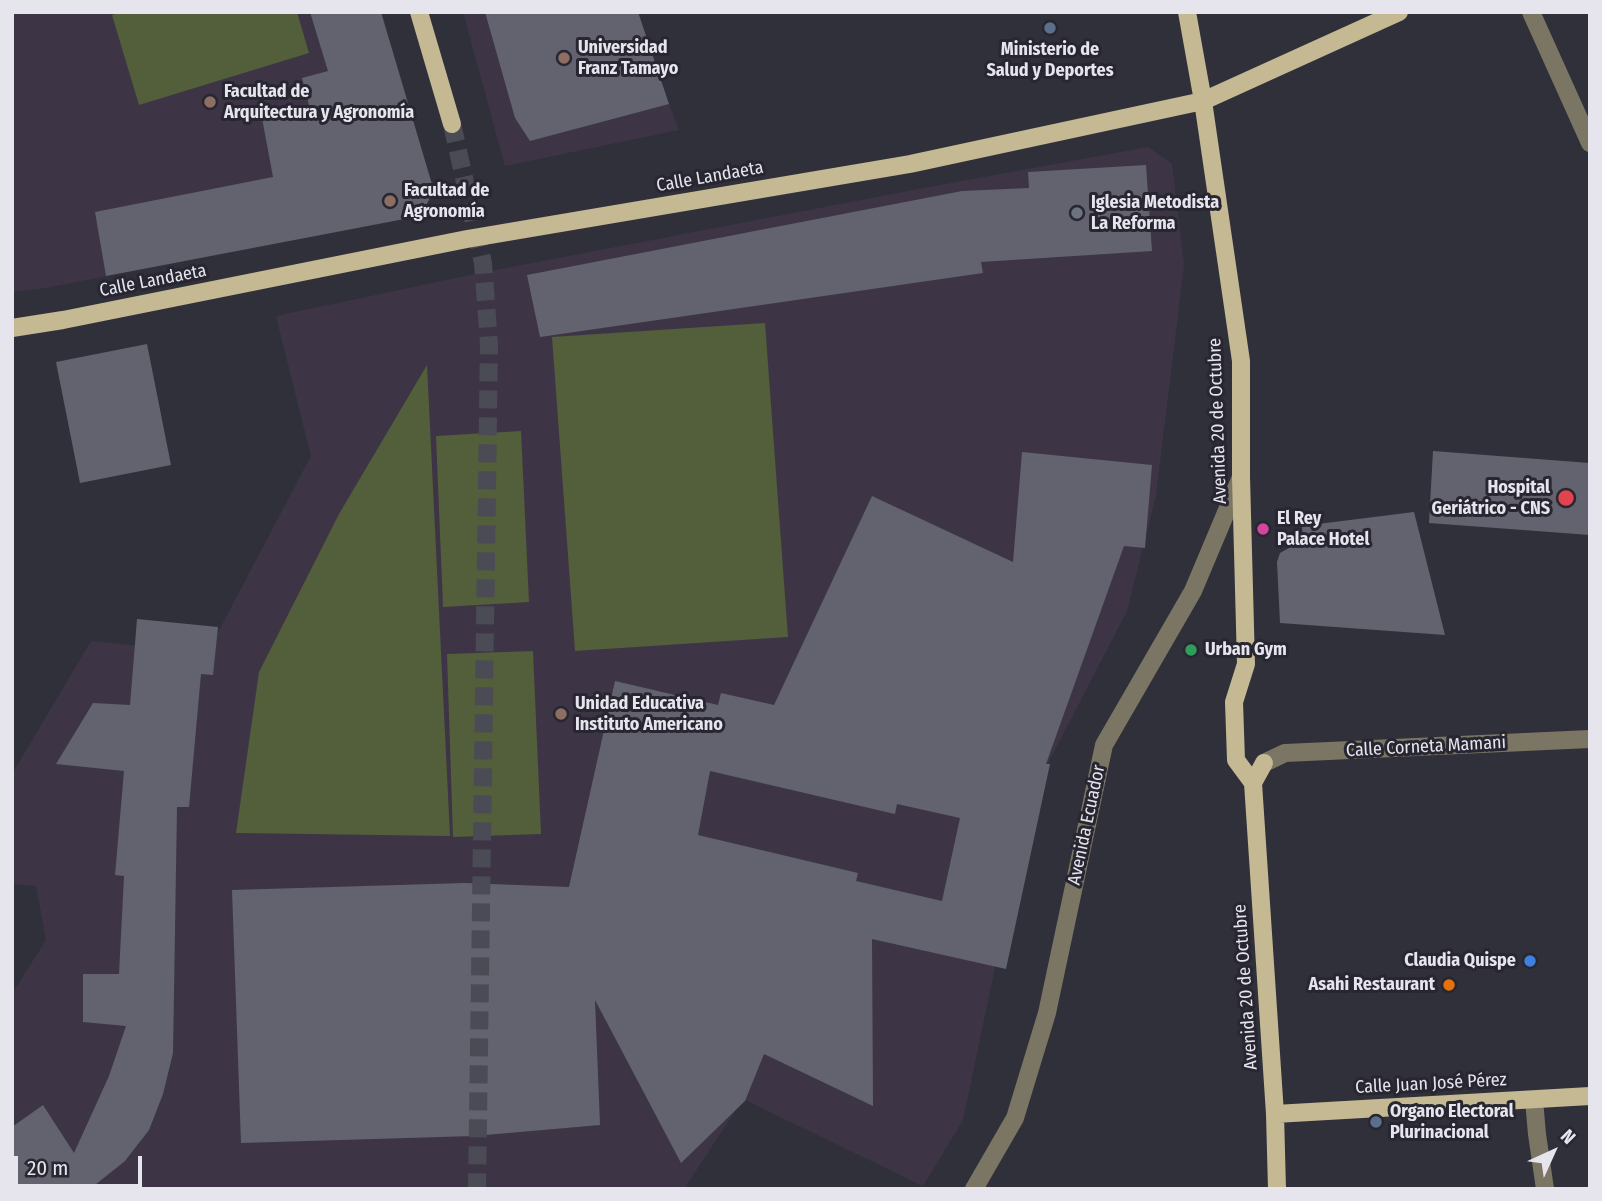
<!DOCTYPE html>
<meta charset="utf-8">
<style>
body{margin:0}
#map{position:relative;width:1602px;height:1201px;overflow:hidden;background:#30303b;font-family:"Fira Sans Condensed",sans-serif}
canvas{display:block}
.frame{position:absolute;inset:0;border:14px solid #e6e5ed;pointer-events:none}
.north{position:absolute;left:1518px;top:1117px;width:70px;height:70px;-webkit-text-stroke:5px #272631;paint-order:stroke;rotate:45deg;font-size:19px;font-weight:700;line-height:28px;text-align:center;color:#e6e5ed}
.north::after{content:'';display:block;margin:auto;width:24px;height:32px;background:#e6e5ed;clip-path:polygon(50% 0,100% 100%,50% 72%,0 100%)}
.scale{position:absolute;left:14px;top:1156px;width:128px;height:32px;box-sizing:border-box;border:4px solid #e6e5ed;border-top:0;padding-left:9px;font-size:21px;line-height:24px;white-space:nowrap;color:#e6e5ed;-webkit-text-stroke:5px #272631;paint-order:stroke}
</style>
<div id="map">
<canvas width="1602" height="1201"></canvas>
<div class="frame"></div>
<div class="north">N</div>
<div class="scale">20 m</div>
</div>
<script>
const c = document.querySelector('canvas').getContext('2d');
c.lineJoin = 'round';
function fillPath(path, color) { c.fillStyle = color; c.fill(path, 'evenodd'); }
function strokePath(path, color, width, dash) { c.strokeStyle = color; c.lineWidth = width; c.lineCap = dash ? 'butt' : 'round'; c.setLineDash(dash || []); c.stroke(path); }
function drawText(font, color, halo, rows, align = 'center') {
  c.font = font + ' "Fira Sans Condensed",sans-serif'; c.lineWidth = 6; c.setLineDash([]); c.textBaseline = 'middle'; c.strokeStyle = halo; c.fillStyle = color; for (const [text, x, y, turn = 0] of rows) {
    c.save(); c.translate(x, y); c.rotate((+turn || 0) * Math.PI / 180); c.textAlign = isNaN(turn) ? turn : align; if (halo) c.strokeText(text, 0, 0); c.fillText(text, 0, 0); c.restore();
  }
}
const education = new Path2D(`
 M 12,12 L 381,12 L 420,216 L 45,288 L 12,292 Z
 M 463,12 L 638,12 L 669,104 L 679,130 L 505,166 Z
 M 1148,147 L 1172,164 L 1184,265 L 1156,495 L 1127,611 L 1031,796 L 963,1120 L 923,1186 L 743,1099 L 684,1189 L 12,1189 L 12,994 L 46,940 L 36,886 L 12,884 L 12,774 L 91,641 L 207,653 L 311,456 L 276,316 L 475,274 L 929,187 Z`);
const green = new Path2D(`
 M 120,12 L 297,12 L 309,53 L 139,105 L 112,15 Z
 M 765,323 L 788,637 L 575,651 L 552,337 Z
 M 427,365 L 450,836 L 236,833 L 259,672 L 339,514 Z
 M 521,431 L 529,602 L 443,607 L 436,436 Z
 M 533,651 L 541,834 L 453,837 L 447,654 Z`);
const building = new Path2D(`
 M 310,12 L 381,12 L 434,191 L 420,216 L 106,276 L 95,212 L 273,177 L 262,118 L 310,109 L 302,78 L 328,71 Z
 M 485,12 L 638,12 L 669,104 L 530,141 L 515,118 Z
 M 1146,165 L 1152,251 L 981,262 L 983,273 L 540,337 L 527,275 L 962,191 L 1029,188 L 1028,172 Z
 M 147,344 L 171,465 L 80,483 L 56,362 Z
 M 1433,451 L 1590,463 L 1590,535 L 1429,523 Z
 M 1022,452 L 1152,465 L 1145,548 L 1124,546 L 1046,764 L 1050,764 L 1006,969 L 872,939 L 873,1106 L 764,1054 L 745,1101 L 681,1163 L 595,1000 L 600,1125 L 474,1136 L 241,1143 L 232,890 L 465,883 L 569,887 L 615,681 L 718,705 L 721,693 L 774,705 L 872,496 L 1013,562 ZM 710,771 L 895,814 L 897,804 L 960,818 L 942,901 L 856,881 L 858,873 L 698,835 Z
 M 1414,512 L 1445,635 L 1280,623 L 1277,562 L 1280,553 L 1303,540 L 1302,526 Z
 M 137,619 L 218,627 L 213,675 L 201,674 L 189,807 L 177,807 L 173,1053 L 163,1094 L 149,1130 L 125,1161 L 95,1185 L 98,1189 L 12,1189 L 12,1127 L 43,1105 L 74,1153 L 109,1076 L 126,1026 L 83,1022 L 83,974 L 119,974 L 124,876 L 115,875 L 124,771 L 56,764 L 93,703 L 130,705 Z`);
const majorTunnel = new Path2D(`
 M 452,124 L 483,263 L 489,344 L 477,1189`);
const minor = new Path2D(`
 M 1531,12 L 1590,143
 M 1264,763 L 1285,753 L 1590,739
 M 1534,1100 L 1537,1134 L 1545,1189
 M 974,1189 L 1015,1118 L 1047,1013 L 1104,745 L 1193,591 L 1241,477`);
const major = new Path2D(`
 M 419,12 L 452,124
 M 1187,12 L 1203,101 L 1241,361 L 1241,477 L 1246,664 L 1234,702 L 1236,760 L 1253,783
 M 12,328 L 63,320 L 467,239 L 910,164 L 1203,101 L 1399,12
 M 1264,763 L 1253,783 L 1275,1114 L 1277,1189
 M 1275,1114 L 1590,1096`);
const markers = [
 [1050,28,7,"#5c6f8a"],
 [564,58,7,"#8d6e63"],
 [210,102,7,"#8d6e63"],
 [390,201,7,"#8d6e63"],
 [1077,213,7,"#6b7280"],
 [1566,498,9,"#e0444e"],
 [1263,529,7,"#d1479c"],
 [1191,650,7,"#2e9e5b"],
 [561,714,7,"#8d6e63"],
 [1530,961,7,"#3f7fe0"],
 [1449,985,7,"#e8710a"],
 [1376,1122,7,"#5c6f8a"]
];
const poiNames = [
 ["Universidad",578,48],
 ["Franz Tamayo",578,69],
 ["Ministerio de",1050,50,"center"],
 ["Salud y Deportes",1050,71,"center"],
 ["Facultad de",224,92],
 ["Arquitectura y Agronomía",224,113],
 ["Facultad de",404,191],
 ["Agronomía",404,212],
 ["Iglesia Metodista",1091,203],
 ["La Reforma",1091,224],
 ["Hospital",1550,488,"right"],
 ["Geriátrico - CNS",1550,509,"right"],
 ["El Rey",1277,519],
 ["Palace Hotel",1277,540],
 ["Urban Gym",1205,650],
 ["Unidad Educativa",575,704],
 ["Instituto Americano",575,725],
 ["Claudia Quispe",1516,961,"right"],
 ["Asahi Restaurant",1435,985,"right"],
 ["Organo Electoral",1390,1112],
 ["Plurinacional",1390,1133]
];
const streetNames = [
 ["Calle Landaeta",710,177,-10],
 ["Calle Landaeta",153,281,-11],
 ["Avenida 20 de Octubre",1218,421,-92],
 ["Calle Corneta Mamani",1426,747,-3],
 ["Avenida Ecuador",1087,825,-78],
 ["Avenida 20 de Octubre",1246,987,-94],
 ["Calle Juan José Pérez",1431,1084,-3]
];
fillPath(education, '#3d3545');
fillPath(green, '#535e3b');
fillPath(building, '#62636f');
strokePath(majorTunnel, '#4b4b56', 18, [18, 9]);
strokePath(minor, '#7b7563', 18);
strokePath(major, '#c4b993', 18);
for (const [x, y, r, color] of markers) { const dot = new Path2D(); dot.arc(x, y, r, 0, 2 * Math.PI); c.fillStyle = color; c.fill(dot); strokePath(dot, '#272631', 2.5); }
drawText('bold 18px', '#e6e5ed', '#272631', poiNames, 'left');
drawText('18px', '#e6e5ed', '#272631', streetNames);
</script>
